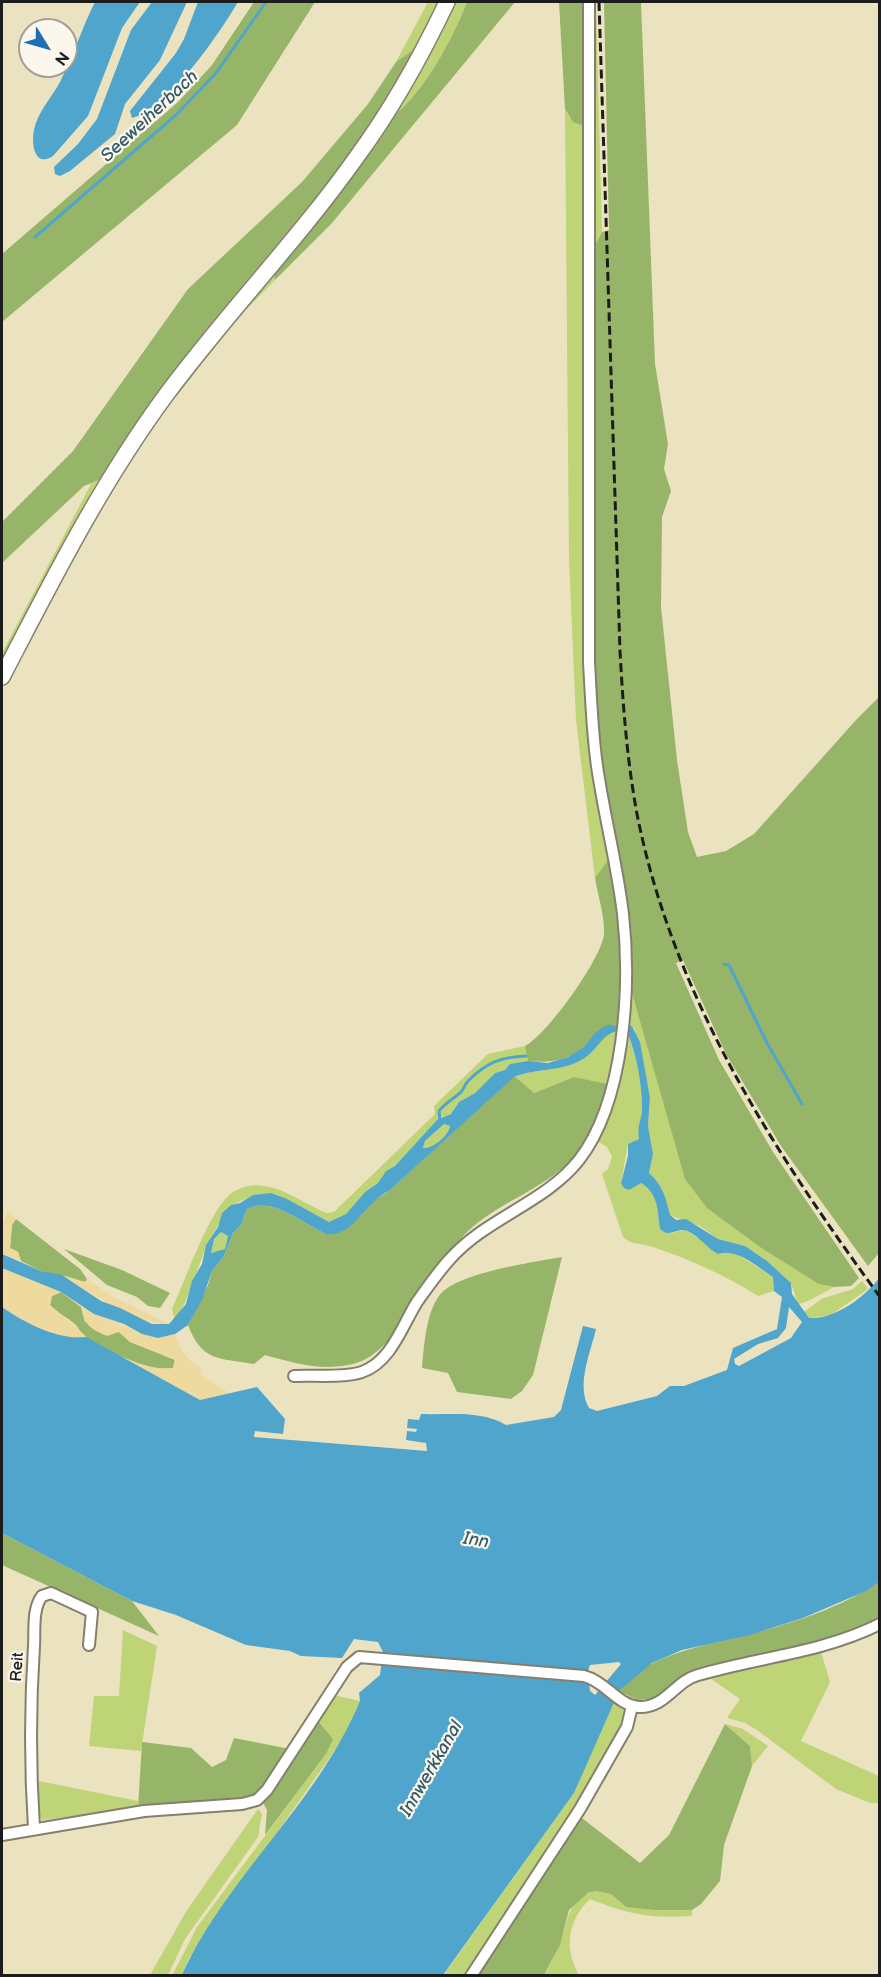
<!DOCTYPE html>
<style>
body{margin:0}
#map{position:relative;width:881px;height:1977px;overflow:hidden;background:#ebe2c0;font-family:"Balsamiq Sans",sans-serif}
canvas{display:block}
.frame{position:absolute;inset:0;border:3px solid #1c1c1c;pointer-events:none}
.north{position:absolute;left:18px;top:18px;width:60px;height:60px;box-sizing:border-box;background:#fbf7ec;border:2px solid #a29f99;border-radius:50%;rotate:127deg;font-size:16px;font-weight:700;line-height:24px;text-align:center;color:#1c1c1c}
.north::after{content:'';display:block;margin:auto;width:21px;height:27px;background:#1f6fb2;clip-path:polygon(50% 0,100% 100%,50% 72%,0 100%)}
</style>
<div id="map">
<canvas width="881" height="1977"></canvas>
<div class="frame"></div>
<div class="north">N</div>
</div>
<script>
const c = document.querySelector('canvas').getContext('2d');
c.lineJoin = 'round';
function fillPath(path, color) { c.fillStyle = color; c.fill(path, 'evenodd'); }
function strokePath(path, color, width, dash) { c.strokeStyle = color; c.lineWidth = width; c.lineCap = dash ? 'butt' : 'round'; c.setLineDash(dash || []); c.stroke(path); }
function drawText(font, color, halo, rows, align = 'center') {
  c.font = font + ' "Balsamiq Sans",sans-serif'; c.lineWidth = 4.5; c.setLineDash([]); c.textBaseline = 'middle'; c.strokeStyle = halo; c.fillStyle = color; for (const [text, x, y, turn = 0] of rows) {
    c.save(); c.translate(x, y); c.rotate((+turn || 0) * Math.PI / 180); c.textAlign = isNaN(turn) ? turn : align; if (halo) c.strokeText(text, 0, 0); c.fillText(text, 0, 0); c.restore();
  }
}
const green = new Path2D(`
 M 428,2 L 442,2 L 414,57 L 396,62 Z
 M 454,2 L 467,2 C 453,38 424,93 393,116 Z
 M 593,2 L 596,2 L 602,232 L 595,245 Z
 M 565,109 L 570,118 L 588,119 L 586,690 L 589,745 L 608,861 L 595,878 L 576,720 L 569,559 Z
 M 273,271 L 275,280 L 236,320 L 177,396 L 169,401 Z
 M 102,479 L 2,662 L 2,653 L 91,484 Z
 M 631,989 L 819,1284 L 834,1287 C 824,1292 807,1303 798,1304 L 791,1283 L 767,1261 L 745,1246 L 718,1239 L 700,1226 L 669,1215 C 666,1199 663,1185 649,1173 L 653,1154 L 648,1126 L 650,1098 L 635,1030 L 632,1026 L 627,1025 Z
 M 617,1030 L 608,1084 L 574,1077 L 534,1093 L 514,1077 C 538,1067 564,1073 586,1057 C 598,1048 602,1034 617,1030 Z
 M 627,1031 C 637,1056 642,1084 642,1111 C 642,1122 637,1124 639,1139 L 628,1144 L 621,1183 C 628,1184 634,1183 640,1183 C 660,1185 657,1216 660,1229 L 672,1233 L 683,1230 L 689,1232 L 698,1238 L 735,1253 L 773,1277 L 774,1291 L 758,1296 C 725,1275 689,1259 653,1247 C 642,1243 631,1245 623,1237 L 602,1174 L 608,1169 L 612,1157 L 607,1147 L 597,1141 L 610,1112 Z
 M 525,1046 L 528,1061 L 511,1064 L 505,1070 L 495,1073 L 475,1093 L 459,1102 L 451,1114 L 437,1120 L 395,1166 L 386,1171 L 378,1183 L 365,1192 L 346,1214 L 329,1222 L 310,1212 L 253,1195 C 244,1201 232,1203 224,1211 C 220,1215 221,1222 217,1227 C 198,1256 194,1292 175,1321 L 172,1309 C 185,1282 210,1207 233,1192 C 242,1187 254,1184 264,1186 C 287,1189 306,1205 327,1213 L 334,1212 L 435,1114 L 434,1106 L 488,1054 Z
 M 444,1124 L 450,1126 C 449,1135 433,1149 423,1148 L 425,1141 Z
 M 221,1232 L 228,1236 L 225,1249 L 211,1253 L 214,1239 Z
 M 862,1281 L 868,1289 L 831,1315 L 809,1318 L 804,1312 L 821,1299 L 853,1289 Z
 M 123,1630 L 157,1646 L 141,1751 L 89,1746 L 94,1696 L 119,1696 Z
 M 821,1652 L 830,1682 L 801,1741 L 879,1776 L 879,1803 L 870,1803 L 836,1789 L 757,1730 L 745,1723 L 727,1718 L 740,1699 L 707,1676 L 797,1659 Z
 M 333,1695 L 360,1701 L 347,1733 L 189,1958 L 182,1975 L 172,1976 L 197,1927 L 326,1754 L 317,1720 Z
 M 613,1698 L 626,1714 C 622,1744 594,1759 590,1786 L 469,1975 L 443,1976 L 574,1793 Z
 M 725,1724 L 743,1729 L 768,1746 L 752,1766 L 750,1746 Z
 M 34,1780 L 138,1801 L 138,1808 L 43,1820 L 37,1815 Z
 M 258,1809 L 262,1814 L 258,1837 L 185,1939 L 168,1975 L 150,1975 L 187,1910 Z
 M 596,1891 L 611,1894 L 626,1907 L 692,1910 L 692,1916 C 652,1919 627,1914 590,1899 C 567,1921 564,1949 579,1975 L 544,1976 C 549,1966 555,1956 559,1946 C 569,1923 565,1899 596,1891 Z`);
const forest = new Path2D(`
 M 254,2 L 315,2 L 237,125 L 2,322 L 2,254 L 178,102 L 212,65 Z
 M 467,2 L 515,2 L 332,223 L 275,280 L 273,271 L 393,116 C 424,93 453,38 467,2 Z
 M 559,2 L 586,2 L 588,119 L 581,125 L 573,122 L 565,109 Z
 M 604,2 L 641,2 L 655,364 L 668,444 L 664,469 L 671,491 L 662,517 L 661,607 L 677,760 L 688,832 L 697,857 L 726,851 L 754,834 L 856,720 L 879,697 L 879,1253 L 868,1266 L 781,1146 L 726,1054 L 683,960 L 676,963 L 719,1060 L 773,1152 L 859,1278 L 851,1286 L 834,1287 L 819,1284 L 763,1249 L 707,1208 L 685,1179 L 631,989 L 619,991 L 617,1025 C 598,1026 595,1037 583,1048 C 566,1061 549,1063 528,1061 L 525,1046 C 547,1035 602,958 604,934 C 605,917 598,896 595,878 L 617,848 L 602,781 L 593,681 L 595,245 L 602,232 L 609,230 Z
 M 412,51 L 414,57 L 350,158 L 102,479 L 84,486 L 2,563 L 2,522 L 73,451 L 188,289 L 302,182 L 368,104 L 396,62 Z
 M 514,1076 L 534,1093 L 574,1077 L 608,1084 C 601,1106 595,1132 580,1151 C 548,1189 500,1200 466,1233 C 432,1268 404,1340 364,1360 C 332,1374 297,1364 265,1355 L 254,1364 C 219,1358 202,1362 188,1325 L 208,1285 L 212,1271 L 224,1256 L 233,1233 L 241,1225 L 247,1209 C 272,1196 302,1223 326,1234 L 361,1216 L 369,1204 L 389,1191 Z
 M 16,1219 L 80,1269 L 87,1279 L 85,1282 L 41,1271 L 21,1261 L 18,1252 L 10,1248 L 12,1225 Z
 M 64,1249 L 122,1270 L 170,1293 L 160,1308 L 148,1306 L 137,1297 L 107,1285 Z
 M 562,1257 L 533,1375 L 522,1391 L 511,1399 L 457,1392 L 448,1373 L 422,1368 C 424,1347 426,1313 439,1296 C 455,1273 534,1262 562,1257 Z
 M 61,1292 L 81,1307 L 85,1322 L 119,1332 L 130,1342 L 175,1360 L 173,1368 C 149,1372 102,1352 85,1336 C 81,1333 79,1329 76,1325 C 68,1318 58,1313 50,1305 L 52,1296 Z
 M 2,1533 L 132,1601 L 159,1636 L 2,1565 Z
 M 879,1582 L 879,1619 L 876,1622 L 823,1642 L 703,1669 L 658,1698 L 637,1700 L 619,1691 C 630,1681 642,1668 655,1662 C 684,1648 716,1643 747,1635 C 791,1624 842,1607 879,1582 Z
 M 317,1720 L 333,1739 L 326,1754 L 265,1835 L 267,1810 L 262,1801 Z
 M 725,1724 L 750,1746 L 752,1766 L 724,1845 L 720,1881 L 701,1904 L 692,1910 L 655,1910 L 626,1907 L 611,1894 L 596,1891 L 588,1893 L 569,1910 L 560,1945 L 544,1975 L 473,1976 L 578,1815 L 640,1863 L 669,1835 Z
 M 234,1738 L 290,1749 L 258,1794 L 248,1800 L 138,1808 L 142,1742 L 191,1748 L 212,1767 L 226,1760 Z`);
const sand = new Path2D(`
 M 8,1210 L 16,1219 L 12,1225 L 10,1248 L 18,1252 L 21,1261 L 2,1254 L 2,1227 Z
 M 2,1268 L 61,1292 L 52,1296 L 50,1305 C 61,1317 75,1324 86,1337 C 57,1340 25,1323 2,1307 Z
 M 62,1275 L 85,1282 L 87,1279 L 112,1296 L 169,1324 C 135,1324 92,1293 62,1275 Z
 M 81,1307 L 142,1334 L 158,1338 L 175,1334 C 181,1350 185,1359 201,1367 L 200,1374 L 229,1393 L 200,1400 L 115,1354 C 133,1361 153,1371 173,1368 L 175,1359 L 130,1342 L 119,1332 L 107,1336 C 90,1329 85,1325 81,1307 Z`);
const water = new Path2D(`
 M 95,2 L 140,2 L 122,28 L 88,116 L 53,156 C 35,168 31,145 34,130 C 37,113 52,97 60,82 C 73,56 82,28 95,2 Z
 M 152,2 L 187,2 L 160,60 L 125,104 L 115,134 L 70,171 L 60,176 L 55,174 L 54,167 L 78,144 L 97,119 L 131,30 Z
 M 198,2 L 238,2 C 219,34 169,108 132,118 L 130,111 L 176,53 L 184,39 Z
 M 607,1025 L 632,1026 L 640,1042 L 650,1098 L 648,1126 L 653,1154 L 649,1173 C 663,1185 666,1199 670,1215 L 676,1220 L 686,1219 L 718,1239 L 745,1246 L 767,1261 L 791,1283 L 792,1294 L 809,1318 C 834,1320 865,1297 879,1278 L 879,1582 L 866,1591 L 803,1618 L 750,1635 L 682,1650 L 652,1663 L 619,1691 L 574,1793 L 443,1975 L 182,1975 C 227,1876 318,1803 360,1701 L 359,1693 L 380,1675 L 383,1652 L 378,1642 L 354,1639 L 342,1658 L 301,1656 L 290,1651 L 246,1645 L 176,1615 L 132,1601 L 2,1533 L 2,1307 C 25,1323 57,1340 86,1337 L 200,1400 L 257,1387 L 285,1419 L 283,1434 L 255,1431 L 254,1437 L 427,1451 L 426,1443 L 406,1440 L 407,1431 L 416,1432 L 417,1429 L 407,1428 L 408,1419 L 419,1420 L 421,1414 C 449,1415 482,1410 506,1425 L 554,1417 L 561,1410 L 583,1326 L 596,1329 C 590,1354 576,1385 589,1408 L 597,1411 L 657,1396 L 670,1386 L 684,1386 L 727,1370 L 733,1348 L 777,1329 L 782,1297 L 774,1291 L 773,1277 C 757,1267 737,1248 718,1254 C 706,1248 694,1229 681,1230 C 676,1231 671,1233 666,1233 L 660,1229 C 657,1210 659,1194 641,1183 L 629,1190 L 624,1188 L 621,1183 L 628,1156 L 628,1144 L 639,1139 C 637,1124 641,1122 642,1111 C 642,1084 637,1056 627,1031 C 604,1028 602,1045 586,1057 C 564,1073 538,1067 514,1077 L 389,1191 C 364,1202 355,1237 326,1234 C 302,1223 272,1196 247,1209 L 241,1225 L 233,1233 L 224,1256 L 212,1271 L 202,1300 L 188,1325 L 175,1334 L 158,1338 L 142,1334 L 124,1324 L 94,1314 L 61,1292 L 2,1268 L 2,1254 L 41,1271 L 62,1275 L 101,1301 L 120,1308 L 152,1324 L 169,1324 L 186,1304 L 192,1281 L 202,1264 L 206,1245 L 218,1227 L 222,1213 L 231,1205 L 240,1203 L 253,1195 L 271,1193 L 287,1199 L 329,1222 L 346,1214 L 365,1192 L 378,1183 L 386,1171 L 395,1166 L 437,1120 L 451,1114 L 459,1102 L 475,1093 L 495,1073 L 505,1070 L 510,1064 L 528,1061 L 548,1063 L 568,1057 L 584,1047 L 596,1032 ZM 444,1124 L 450,1126 C 449,1135 433,1149 423,1148 L 425,1141 ZM 221,1232 L 228,1236 L 225,1249 L 211,1253 L 214,1239 ZM 789,1307 L 802,1322 L 791,1338 L 739,1366 L 735,1364 L 734,1359 L 758,1344 L 778,1338 L 786,1328 ZM 619,1662 L 621,1664 L 595,1695 L 590,1691 L 588,1671 L 590,1665 Z`);
const stream = new Path2D(`
 M 35,237 L 176,115 L 216,73 L 266,2
 M 724,964 L 729,965 L 767,1043 L 802,1104
 M 440,1122 L 439,1111 C 446,1102 452,1100 460,1093 C 464,1090 464,1085 468,1081 C 486,1063 500,1057 526,1056`);
const street = new Path2D(`
 M 294,1376 C 313,1375 345,1378 362,1372 C 391,1362 402,1326 417,1302 C 427,1288 438,1272 450,1259 C 486,1218 545,1203 579,1160 C 625,1101 631,986 623,914 C 617,864 604,815 597,766 C 592,731 591,696 589,662 L 589,2
 M 34,1828 C 30,1767 30,1707 34,1646 C 35,1631 32,1609 42,1596 L 51,1593 L 92,1612 L 89,1645
 M 2,1835 L 144,1811 L 242,1804 L 257,1800 L 267,1790 L 347,1667 L 359,1657 L 584,1676 C 605,1681 617,1705 639,1707 C 666,1708 675,1681 698,1675 C 759,1657 822,1653 880,1624
 M 471,1976 L 580,1809 L 627,1727 L 632,1706`);
const secondary = new Path2D(`
 M 2,677 C 52,581 101,483 166,395 C 226,314 297,241 356,158 C 392,109 421,57 447,2`);
const rail = new Path2D(`
 M 599,2 L 620,651 C 623,706 627,760 637,814 C 673,996 772,1149 880,1297`);
const streetNames = [
 ["Reit",18,1667,-86]
];
const waterNames = [
 ["Seeweiherbach",150,117,-43],
 ["Inn",476,1541,9],
 ["Innwerkkanal",432,1769,-60]
];
fillPath(green, '#bfd377');
fillPath(forest, '#97b568');
fillPath(sand, '#eeda9e');
fillPath(water, '#4fa5cc');
strokePath(stream, '#4fa5cc', 3);
strokePath(street, '#847f6e', 14);
strokePath(secondary, '#847f6e', 18);
strokePath(street, '#fff', 10);
strokePath(secondary, '#fff', 15);
strokePath(rail, '#1c1c1c', 3, [9, 4.5]);
drawText('16px', '#1c1c1c', '#fbf7ec', streetNames);
drawText('italic 18px', '#335a6b', '#fbf7ec', waterNames);
</script>
